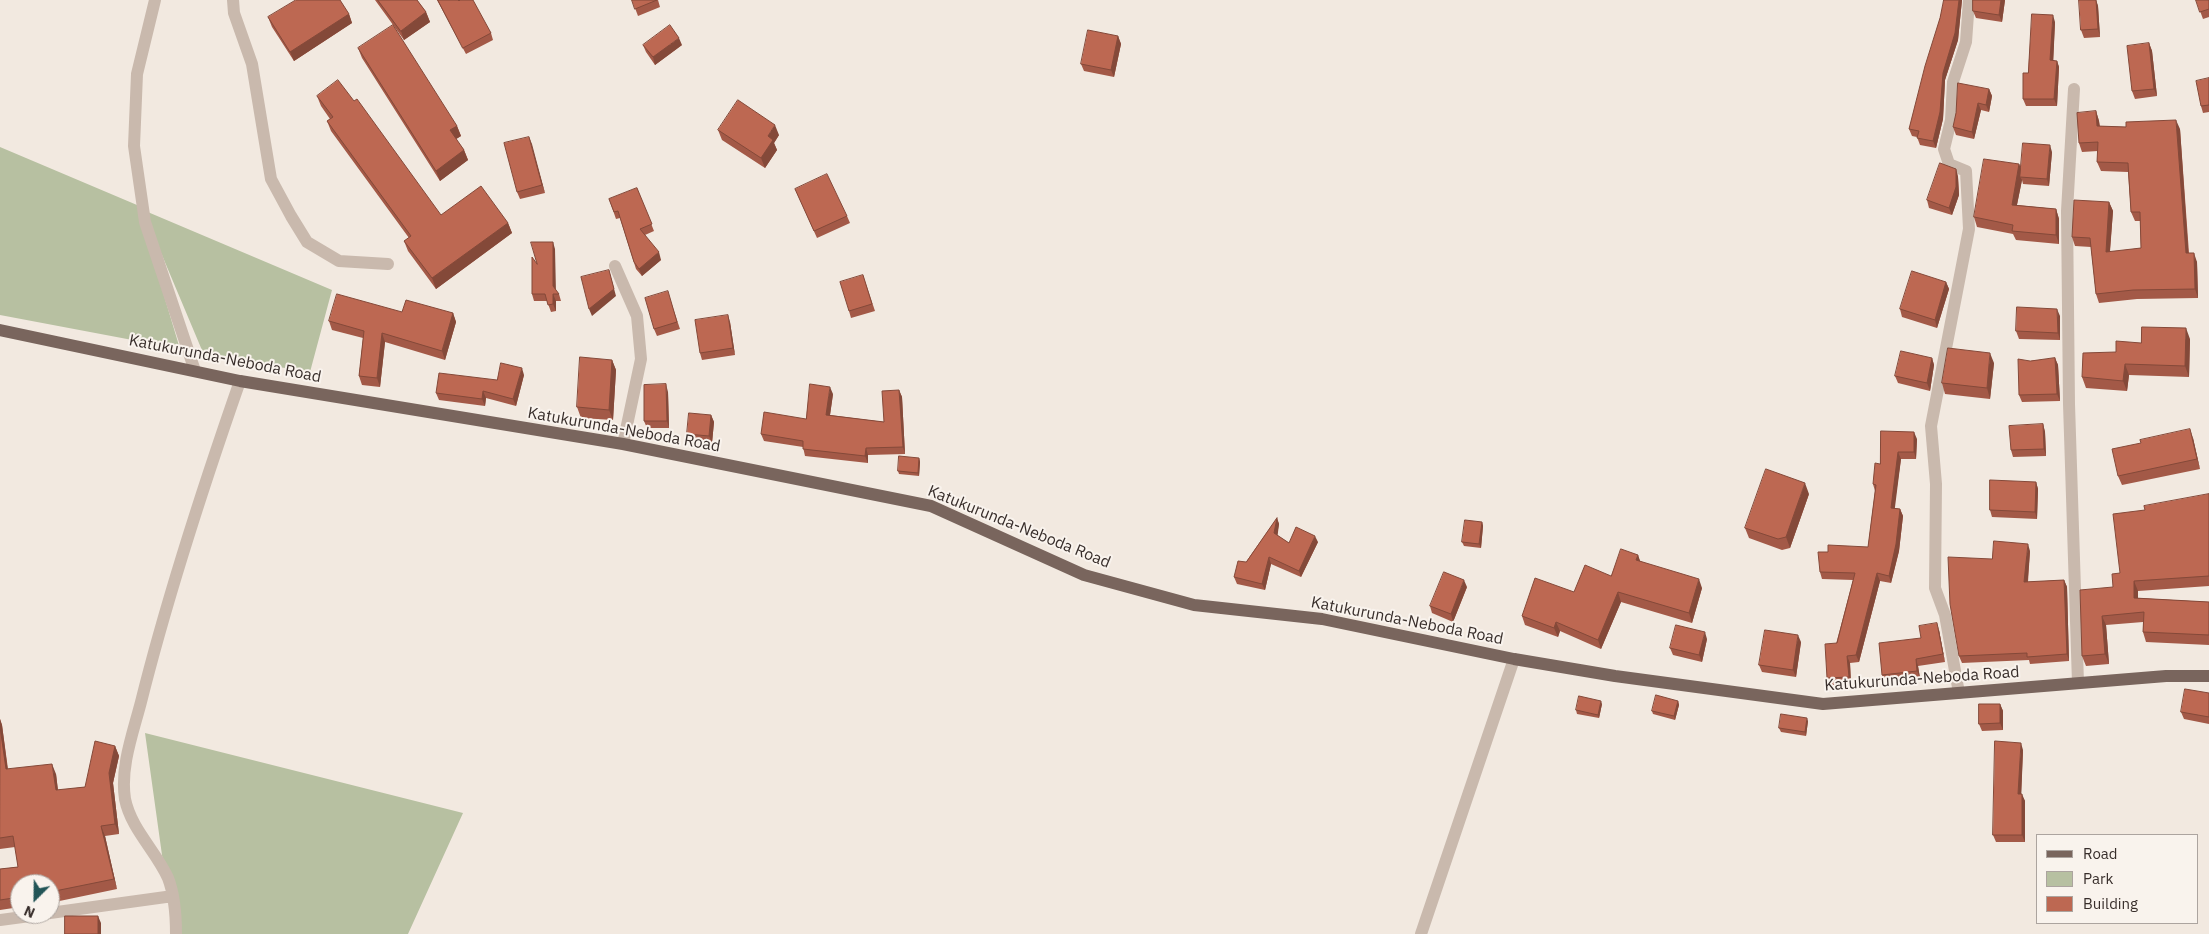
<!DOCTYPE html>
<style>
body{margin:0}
#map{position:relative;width:2209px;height:934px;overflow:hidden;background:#f2e9e0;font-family:"IBM Plex Sans",sans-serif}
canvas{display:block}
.legend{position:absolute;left:2036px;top:834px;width:162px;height:90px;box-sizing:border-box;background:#f9f3ed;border:1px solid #aca49f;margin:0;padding:6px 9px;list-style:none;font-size:15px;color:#382e2b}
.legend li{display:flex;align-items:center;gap:10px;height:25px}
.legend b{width:25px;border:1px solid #aca49f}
.north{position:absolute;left:10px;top:874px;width:50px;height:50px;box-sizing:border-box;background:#f9f3ed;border:1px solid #aca49f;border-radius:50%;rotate:203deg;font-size:14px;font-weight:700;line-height:20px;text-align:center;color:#382e2b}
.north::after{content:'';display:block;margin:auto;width:18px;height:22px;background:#235557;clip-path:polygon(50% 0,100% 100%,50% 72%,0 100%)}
</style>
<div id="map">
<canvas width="2209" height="934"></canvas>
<ul class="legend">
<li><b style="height:6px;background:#79655d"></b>Road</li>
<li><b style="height:14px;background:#b7c0a1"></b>Park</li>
<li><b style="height:14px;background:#bd6852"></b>Building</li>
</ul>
<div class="north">N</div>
</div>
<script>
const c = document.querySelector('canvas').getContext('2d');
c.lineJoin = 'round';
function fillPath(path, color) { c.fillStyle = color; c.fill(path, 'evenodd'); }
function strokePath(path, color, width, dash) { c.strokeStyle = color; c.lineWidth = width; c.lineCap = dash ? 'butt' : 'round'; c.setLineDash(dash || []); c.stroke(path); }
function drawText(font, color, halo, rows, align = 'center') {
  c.font = font + ' "IBM Plex Sans",sans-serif'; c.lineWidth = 4; c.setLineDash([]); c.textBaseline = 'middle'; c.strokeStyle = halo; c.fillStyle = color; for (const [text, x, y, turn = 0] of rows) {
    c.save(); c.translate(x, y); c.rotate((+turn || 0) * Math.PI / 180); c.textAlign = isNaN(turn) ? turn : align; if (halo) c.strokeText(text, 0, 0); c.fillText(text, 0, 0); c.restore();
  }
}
const green = new Path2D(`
 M 0,147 L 137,205 L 180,349 L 0,315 Z
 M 143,210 L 332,290 L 310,372 L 204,355 Z
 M 145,733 L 463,813 L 408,934 L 173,934 Z`);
const minor = new Path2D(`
 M 155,0 L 137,74 L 134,146 L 145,222 L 195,371
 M 233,0 L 234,13 L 252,64 L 271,179 L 291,216 L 307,242 L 339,261 L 388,264
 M 2074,89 L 2067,211 L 2069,404 L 2078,683
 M 615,266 L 637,316 L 641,359 L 623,444
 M 1959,693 L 1945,615 L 1935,588 L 1936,484 L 1931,426 L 1969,229 L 1966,171 L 1949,164 L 1944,149 L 1951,120 L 1953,82 L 1966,42 L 1969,0
 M 50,913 L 173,896
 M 0,920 L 45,914
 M 176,934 C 176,916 175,896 168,878 C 156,851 131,829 125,799 C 120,767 133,733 141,702 C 168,594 203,487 240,381
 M 1421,934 L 1514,659`);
const major = new Path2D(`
 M 0,330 L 240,381 L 623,444 L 931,506 L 1084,575 L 1194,605 L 1322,619 L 1514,659 L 1615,676 L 1823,704 L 2166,676 L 2209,676`);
const wall = new Path2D(`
 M 375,0 L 417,0 L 426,12 L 430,22 L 404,40 Z
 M 437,0 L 458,0 L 491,33 L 493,40 L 466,54 Z
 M 632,0 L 658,0 L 660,7 L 638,16 Z
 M 1944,0 L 1962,0 L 1958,40 L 1945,80 L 1943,119 L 1936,148 L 1920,145 L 1917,137 L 1912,136 L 1909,129 L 1940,18 Z
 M 1973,0 L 2005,0 L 2002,22 L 1976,18 L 1973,11 Z
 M 2096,0 L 2098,6 L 2100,37 L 2084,38 L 2081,30 Z
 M 2196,0 L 2209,0 L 2209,17 L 2203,19 Z
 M 349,14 L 352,23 L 294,61 L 272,27 L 268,17 Z
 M 2055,22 L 2053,61 L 2057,61 L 2059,67 L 2057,106 L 2026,106 L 2023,99 L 2028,73 Z
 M 1118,36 L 1121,44 L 1114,77 L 1084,71 L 1081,64 Z
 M 2149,43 L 2152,51 L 2157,96 L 2135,99 L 2132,91 Z
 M 643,45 L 682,45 L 655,65 L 646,52 Z
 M 358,48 L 457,126 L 461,136 L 456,139 L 464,150 L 468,160 L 440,181 L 362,58 Z
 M 2209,78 L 2209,112 L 2203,113 L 2201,106 Z
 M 1989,89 L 1992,96 L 1989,112 L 1981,110 L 1974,139 L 1956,135 L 1953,127 Z
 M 317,96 L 441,215 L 508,223 L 512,233 L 436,289 L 408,251 L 404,241 L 409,238 L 331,131 L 327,121 L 330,119 L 321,106 Z
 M 2096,111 L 2099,121 L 2100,126 L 2180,129 L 2189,253 L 2197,262 L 2198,298 L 2137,299 L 2099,303 L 2096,294 L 2091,247 L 2075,246 L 2072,237 L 2109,202 L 2113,211 L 2110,252 L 2141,248 L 2140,221 L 2135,221 L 2131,212 L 2128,172 L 2101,171 L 2097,162 L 2098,151 L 2082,152 L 2079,143 Z
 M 718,130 L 779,135 L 774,143 L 777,150 L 765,168 L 722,140 Z
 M 529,137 L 545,193 L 520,199 L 517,192 Z
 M 2052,152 L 2049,186 L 2023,184 L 2022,180 L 2017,205 L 2056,209 L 2059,219 L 2059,244 L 2016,240 L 2013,234 L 1977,227 L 1974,217 L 2019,164 L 2021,169 Z
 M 1956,169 L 1958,177 L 1959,195 L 1952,215 L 1929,208 L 1927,200 Z
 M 637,188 L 654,231 L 645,235 L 661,260 L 642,276 L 636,269 L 620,218 L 616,219 L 609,199 Z
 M 795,189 L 847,216 L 850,223 L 817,238 Z
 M 555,249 L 555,289 L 559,294 L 561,301 L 556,301 L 556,311 L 551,312 L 547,301 L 534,301 L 532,294 L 537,264 Z
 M 863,275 L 875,311 L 851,318 L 849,311 Z
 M 1946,282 L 1949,289 L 1937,328 L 1902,317 L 1900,309 Z
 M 670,299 L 680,329 L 657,336 L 654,329 Z
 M 402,312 L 453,313 L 456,322 L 445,360 L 385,342 L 380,387 L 362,385 L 359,376 L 363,338 L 332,330 L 329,321 Z
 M 2060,316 L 2060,340 L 2019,339 L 2016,331 Z
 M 730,322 L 735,355 L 702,360 L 700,353 Z
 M 2190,339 L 2189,377 L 2129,375 L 2127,391 L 2086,388 L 2082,377 L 2116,352 L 2141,343 Z
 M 1932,358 L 1934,365 L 1930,391 L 1898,383 L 1895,376 Z
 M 2055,358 L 2058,365 L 2060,401 L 2022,402 L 2019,395 L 2030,361 Z
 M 612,360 L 616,370 L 613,420 L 581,418 L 577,407 Z
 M 1994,363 L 1990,399 L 1945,394 L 1942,383 Z
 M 524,375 L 516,406 L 486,398 L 485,406 L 439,400 L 436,393 L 497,380 Z
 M 899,390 L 902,397 L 905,454 L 868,455 L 868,463 L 805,456 L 803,447 L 764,441 L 761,434 L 806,419 L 833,394 L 830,415 L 884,422 Z
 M 668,392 L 669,428 L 647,428 L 644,421 Z
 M 711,415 L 714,422 L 712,443 L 690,441 L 687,434 Z
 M 2043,424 L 2045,432 L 2046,456 L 2013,457 L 2011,450 Z
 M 2193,438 L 2200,469 L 2122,485 L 2118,476 Z
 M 1917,439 L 1916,459 L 1901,459 L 1894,508 L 1900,509 L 1903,516 L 1899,551 L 1891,583 L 1880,581 L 1859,662 L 1850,663 L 1851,684 L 1830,685 L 1827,678 L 1853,580 L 1822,579 L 1820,572 L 1828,552 L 1868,547 L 1875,491 L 1873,484 L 1880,464 Z
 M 919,458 L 920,462 L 919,476 L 899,474 L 898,471 Z
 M 2036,482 L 2038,489 L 2037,519 L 1992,517 L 1990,510 Z
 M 1809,494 L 1790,548 L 1782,550 L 1749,538 L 1745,528 Z
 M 2209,494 L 2209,586 L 2138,591 L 2138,598 L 2209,602 L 2209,645 L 2146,642 L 2143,632 L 2143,622 L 2106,625 L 2109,664 L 2086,666 L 2082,656 L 2113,587 L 2120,573 L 2145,510 Z
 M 1277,518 L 1279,524 L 1277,535 L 1289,543 L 1318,542 L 1301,577 L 1271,564 L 1265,590 L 1237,584 L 1234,577 L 1246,562 Z
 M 1482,522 L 1483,526 L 1481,548 L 1464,546 L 1462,542 Z
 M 2030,551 L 2028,582 L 2064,580 L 2067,587 L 2069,661 L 2030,664 L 2029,660 L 1962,663 L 1959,656 Z
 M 1638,555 L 1640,561 L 1702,588 L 1692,623 L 1621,602 L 1601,649 L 1560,631 L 1558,637 L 1525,625 L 1522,616 L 1611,576 Z
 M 1467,587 L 1453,622 L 1432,613 L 1430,606 Z
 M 1939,630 L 1945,662 L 1918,666 L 1920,678 L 1885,682 L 1882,675 L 1921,638 Z
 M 1707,639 L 1702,662 L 1673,655 L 1670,648 Z
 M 1801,642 L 1796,677 L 1762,672 L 1759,665 Z
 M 2209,693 L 2209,724 L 2184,719 L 2181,712 Z
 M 1678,701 L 1679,705 L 1675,720 L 1653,714 L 1652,711 Z
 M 1602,704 L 1599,718 L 1577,714 L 1576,710 Z
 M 2000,704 L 2003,711 L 2003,730 L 1982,731 L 1979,724 Z
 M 0,719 L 2,725 L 8,769 L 56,774 L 58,790 L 85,787 L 115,746 L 119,756 L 113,783 L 119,834 L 105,836 L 117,889 L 50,903 L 50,884 L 20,884 L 20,907 L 0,910 L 0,869 L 18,867 L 15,847 L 0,849 Z
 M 1808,721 L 1806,736 L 1781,732 L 1779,728 Z
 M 2023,750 L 2021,794 L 2025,801 L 2025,842 L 1996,842 L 1993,835 Z`);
const shadedWall = new Path2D(`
 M 1959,0 L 1962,0 L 1958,40 L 1945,80 L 1943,119 L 1936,148 L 1933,141 L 1943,73 Z
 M 2001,0 L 2005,0 L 2002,22 L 1999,15 Z
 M 2096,0 L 2098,6 L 2100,37 L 2098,29 Z
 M 426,12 L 430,22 L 404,40 L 401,31 Z
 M 349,14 L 352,23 L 294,61 L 290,52 Z
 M 2053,15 L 2055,22 L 2053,67 L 2050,60 Z
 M 1118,36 L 1121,44 L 1114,77 L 1111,70 Z
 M 679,38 L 682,45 L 655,65 L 653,57 Z
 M 2149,43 L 2152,51 L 2157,96 L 2154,89 Z
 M 2057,61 L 2059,67 L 2057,106 L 2054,99 Z
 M 1989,89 L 1992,96 L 1989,112 L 1986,105 Z
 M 1978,103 L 1981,110 L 1974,139 L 1972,132 Z
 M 2096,111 L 2099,121 L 2100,135 L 2097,126 Z
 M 2176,120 L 2180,129 L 2189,262 L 2186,253 Z
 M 775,125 L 779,135 L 774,143 L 777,150 L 765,168 L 761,158 L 768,136 Z
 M 457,126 L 461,136 L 453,141 L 450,130 Z
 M 529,137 L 532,144 L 545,193 L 542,185 Z
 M 2050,145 L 2052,152 L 2049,186 L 2047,179 Z
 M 464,150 L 468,160 L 440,181 L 436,171 Z
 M 2019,164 L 2023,173 L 2020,177 L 2022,180 L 2015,214 L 2012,205 Z
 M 1956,169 L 1958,177 L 1959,195 L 1952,215 L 1949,208 Z
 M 2109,202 L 2113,211 L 2109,261 L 2106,252 Z
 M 2056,209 L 2059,219 L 2059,244 L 2056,235 Z
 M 508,223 L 512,233 L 436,289 L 432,278 Z
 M 553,242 L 555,249 L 556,293 L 553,286 Z
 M 659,252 L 661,260 L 642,276 L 639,269 Z
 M 2194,253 L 2197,262 L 2198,298 L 2195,289 Z
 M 609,270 L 616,296 L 592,316 L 589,309 Z
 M 1946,282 L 1949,289 L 1937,328 L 1935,320 Z
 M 553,294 L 556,301 L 556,311 L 553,304 Z
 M 2057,309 L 2060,316 L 2060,340 L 2058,333 Z
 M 453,313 L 456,322 L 445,360 L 442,351 Z
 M 728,315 L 730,322 L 735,355 L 733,348 Z
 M 2186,328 L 2190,339 L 2189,377 L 2185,366 Z
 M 382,333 L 385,342 L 380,387 L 377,378 Z
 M 1990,353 L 1994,363 L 1990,399 L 1987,388 Z
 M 1932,358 L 1934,365 L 1930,391 L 1927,383 Z
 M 2055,358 L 2058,365 L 2060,401 L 2057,394 Z
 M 612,360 L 616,370 L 613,420 L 609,410 Z
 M 2125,364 L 2129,375 L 2127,391 L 2123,381 Z
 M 522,368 L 524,375 L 516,406 L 513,399 Z
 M 666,384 L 668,392 L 669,428 L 667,421 Z
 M 830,387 L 833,394 L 829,422 L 826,415 Z
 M 899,390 L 902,397 L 905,454 L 903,447 Z
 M 483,391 L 486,398 L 485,406 L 482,399 Z
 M 711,415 L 714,422 L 712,443 L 709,436 Z
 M 2043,424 L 2045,432 L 2046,456 L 2044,449 Z
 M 2190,429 L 2193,438 L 2200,469 L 2197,459 Z
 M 1914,432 L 1917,439 L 1916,459 L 1914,452 Z
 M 866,448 L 868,455 L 868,463 L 865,456 Z
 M 1898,452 L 1901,459 L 1894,515 L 1891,508 Z
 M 919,458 L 920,462 L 919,476 L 918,473 Z
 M 2036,482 L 2038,489 L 2037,519 L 2035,512 Z
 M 1805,483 L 1809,494 L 1790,548 L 1786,537 Z
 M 1900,509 L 1903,516 L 1899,551 L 1891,583 L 1889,576 Z
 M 1277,518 L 1279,524 L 1277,540 L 1274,533 Z
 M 1482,522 L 1483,526 L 1481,548 L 1479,544 Z
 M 1315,536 L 1318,542 L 1301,577 L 1299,571 Z
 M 2028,544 L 2030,551 L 2027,589 L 2024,582 Z
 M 1638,555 L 1641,564 L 1636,560 Z
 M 1269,557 L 1271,564 L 1265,590 L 1262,584 Z
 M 1877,573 L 1880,581 L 1859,662 L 1856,655 Z
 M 1699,579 L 1702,588 L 1692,623 L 1689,613 Z
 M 1464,580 L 1467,587 L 1453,622 L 1451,614 Z
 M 2064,580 L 2067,587 L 2069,661 L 2067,654 Z
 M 2134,581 L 2138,591 L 2138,608 L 2134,598 Z
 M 1618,592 L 1621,602 L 1601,649 L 1598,640 Z
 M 2102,616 L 2106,625 L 2109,664 L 2105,654 Z
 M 1556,622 L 1560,631 L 1558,637 L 1554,628 Z
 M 1937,623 L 1939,630 L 1945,662 L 1943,654 Z
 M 1705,632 L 1707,639 L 1702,662 L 1699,655 Z
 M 1798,635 L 1801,642 L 1796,677 L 1793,670 Z
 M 1847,656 L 1850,663 L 1851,684 L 1849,677 Z
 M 1916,659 L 1918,666 L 1920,678 L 1917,671 Z
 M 1601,701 L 1602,704 L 1599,718 L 1598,715 Z
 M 1678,701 L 1679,705 L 1675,720 L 1674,716 Z
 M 2000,704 L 2003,711 L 2003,730 L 2000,723 Z
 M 1807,718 L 1808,721 L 1806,736 L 1805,732 Z
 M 0,719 L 2,725 L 9,780 L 6,769 L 0,727 Z
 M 2021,743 L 2023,750 L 2021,801 L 2018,794 Z
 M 115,746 L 119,756 L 113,783 L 119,834 L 115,824 L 109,773 Z
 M 52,764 L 56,774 L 59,800 L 56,790 Z
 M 2022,794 L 2025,801 L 2025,842 L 2022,835 Z
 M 101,826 L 105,836 L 117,889 L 114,879 Z
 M 98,916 L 101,923 L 101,934 L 98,934 Z`);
const building = new Path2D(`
 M 296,0 L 340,0 L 349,14 L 290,52 L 268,17 Z
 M 378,0 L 417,0 L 426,12 L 401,31 Z
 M 438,0 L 458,0 L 459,1 L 460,0 L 473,0 L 491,33 L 463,48 Z
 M 632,0 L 657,0 L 635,9 Z
 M 1944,0 L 1959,0 L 1955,33 L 1943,73 L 1940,112 L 1933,141 L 1917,138 L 1919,131 L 1909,129 L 1925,66 L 1940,18 Z
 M 1973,0 L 2001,0 L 1999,15 L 1973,11 Z
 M 2079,0 L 2096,0 L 2098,29 L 2081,30 Z
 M 2196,0 L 2209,0 L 2209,9 L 2200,12 Z
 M 2032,14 L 2053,15 L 2050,60 L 2057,61 L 2054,99 L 2023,99 L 2023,73 L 2028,73 Z
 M 393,25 L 457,126 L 450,130 L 464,150 L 436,171 L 358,48 Z
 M 670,25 L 679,38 L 653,57 L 643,45 Z
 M 1088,30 L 1118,36 L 1111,70 L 1081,64 Z
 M 2149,43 L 2154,89 L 2132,91 L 2127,46 Z
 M 2209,78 L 2209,105 L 2201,106 L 2196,81 Z
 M 338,80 L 354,101 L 357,99 L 441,215 L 481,186 L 508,223 L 432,278 L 404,241 L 411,236 L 327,121 L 333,117 L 317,96 Z
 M 1958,83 L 1989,89 L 1986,105 L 1978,103 L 1972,132 L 1953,127 L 1956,113 Z
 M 738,100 L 775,125 L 768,136 L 773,140 L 761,158 L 718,130 Z
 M 2096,111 L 2097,126 L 2126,127 L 2126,122 L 2176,120 L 2186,253 L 2194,253 L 2195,289 L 2133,290 L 2096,294 L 2090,238 L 2072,237 L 2074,200 L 2109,202 L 2106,252 L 2141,248 L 2140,212 L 2131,212 L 2128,163 L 2097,162 L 2098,142 L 2079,143 L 2077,113 Z
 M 529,137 L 542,185 L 517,192 L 504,143 Z
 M 2023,143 L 2050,145 L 2047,179 L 2020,177 Z
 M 1984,159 L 2019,164 L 2012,205 L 2056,209 L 2056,235 L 2012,231 L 2013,225 L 1974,217 Z
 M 1940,163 L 1956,169 L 1956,187 L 1949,208 L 1927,200 Z
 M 827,174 L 847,216 L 814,231 L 795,189 Z
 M 637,188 L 652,224 L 640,229 L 659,252 L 639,269 L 634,262 L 618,211 L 614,212 L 609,199 Z
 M 531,242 L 553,242 L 553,286 L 559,294 L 553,294 L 553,304 L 548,305 L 545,294 L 532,294 L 532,257 L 537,264 Z
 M 609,270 L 614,289 L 589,309 L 581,277 Z
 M 1912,271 L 1946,282 L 1935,320 L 1900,309 Z
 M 863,275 L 872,304 L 849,311 L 840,282 Z
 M 668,291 L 677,322 L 654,329 L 645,298 Z
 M 337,294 L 402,312 L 406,300 L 453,313 L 442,351 L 382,333 L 377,378 L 359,376 L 364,331 L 329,321 Z
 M 2017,307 L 2057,309 L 2058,333 L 2016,331 Z
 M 728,315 L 733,348 L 700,353 L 695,320 Z
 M 2142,327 L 2186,328 L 2185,366 L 2125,364 L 2123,381 L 2082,377 L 2083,353 L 2116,352 L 2116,341 L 2141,343 Z
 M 1948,348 L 1990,353 L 1987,388 L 1942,383 Z
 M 1901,351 L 1932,358 L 1927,383 L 1895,376 Z
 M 580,357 L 612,360 L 609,410 L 577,407 Z
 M 2055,358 L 2057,394 L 2019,395 L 2018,359 L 2030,361 Z
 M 501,363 L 522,368 L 513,399 L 483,391 L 482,399 L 436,393 L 439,373 L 497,380 Z
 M 666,384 L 667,421 L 644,421 L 644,385 Z
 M 810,384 L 830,387 L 826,415 L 884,422 L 882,391 L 899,390 L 903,447 L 866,448 L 865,456 L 803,449 L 803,441 L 761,434 L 764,412 L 806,419 Z
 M 689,413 L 711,415 L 709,436 L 687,434 Z
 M 2043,424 L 2044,449 L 2011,450 L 2009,426 Z
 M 2190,429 L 2197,459 L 2118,476 L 2112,449 L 2141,443 L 2140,440 Z
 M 1881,431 L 1914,432 L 1914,452 L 1898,452 L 1891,508 L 1900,509 L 1896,544 L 1889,576 L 1877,573 L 1856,655 L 1847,656 L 1849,677 L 1827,678 L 1825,644 L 1837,643 L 1855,573 L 1820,572 L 1818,552 L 1828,552 L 1828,545 L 1868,547 L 1876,485 L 1873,484 L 1875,463 L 1880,464 Z
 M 899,456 L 919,458 L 918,473 L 898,471 Z
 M 1766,469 L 1805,483 L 1786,537 L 1778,539 L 1745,528 Z
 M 1990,480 L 2036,482 L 2035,512 L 1990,510 Z
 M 2209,494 L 2209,576 L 2134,581 L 2134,598 L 2209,602 L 2209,635 L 2143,632 L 2144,612 L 2102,616 L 2105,654 L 2082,656 L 2080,590 L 2113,587 L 2112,574 L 2120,573 L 2113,514 L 2145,510 L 2144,506 Z
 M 1277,518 L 1274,533 L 1289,543 L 1296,527 L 1315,536 L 1299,571 L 1269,557 L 1262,584 L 1234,577 L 1238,561 L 1246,562 Z
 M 1465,520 L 1482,522 L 1479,544 L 1462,542 Z
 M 1994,541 L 2028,544 L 2024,582 L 2064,580 L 2067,654 L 2027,657 L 2027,653 L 1959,656 L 1950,604 L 1948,557 L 1992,559 Z
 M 1621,549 L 1638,555 L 1636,560 L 1699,579 L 1689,613 L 1618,592 L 1598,640 L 1556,622 L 1554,628 L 1522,616 L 1535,578 L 1574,592 L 1585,565 L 1611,576 Z
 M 1444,572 L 1464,580 L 1451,614 L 1430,606 Z
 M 1937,623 L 1943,654 L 1916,659 L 1917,671 L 1882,675 L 1879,643 L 1921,638 L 1919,626 Z
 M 1676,625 L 1705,632 L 1699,655 L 1670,648 Z
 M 1765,630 L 1798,635 L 1793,670 L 1759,665 Z
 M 2185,689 L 2209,693 L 2209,717 L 2181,712 Z
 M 1656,695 L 1678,701 L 1674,716 L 1652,711 Z
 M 1579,696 L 1601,701 L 1598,715 L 1576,710 Z
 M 1979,704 L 2000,704 L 2000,723 L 1979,724 Z
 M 1781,714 L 1807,718 L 1805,732 L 1779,728 Z
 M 0,727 L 6,769 L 52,764 L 56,790 L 85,787 L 95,741 L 115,746 L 109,773 L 115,824 L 101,826 L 114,879 L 50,892 L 50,884 L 20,884 L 20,897 L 0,900 L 0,869 L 18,867 L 13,836 L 0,838 Z
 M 1995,741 L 2021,743 L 2018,794 L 2022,794 L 2022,835 L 1993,835 Z
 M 65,916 L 98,916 L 98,934 L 65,934 Z`);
const streetNames = [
 ["Katukurunda-Neboda Road",225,359,11],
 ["Katukurunda-Neboda Road",624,430,10],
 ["Katukurunda-Neboda Road",1019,527,22],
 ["Katukurunda-Neboda Road",1407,621,11],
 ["Katukurunda-Neboda Road",1922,679,-4]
];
fillPath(green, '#b7c0a1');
strokePath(minor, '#c9b9ad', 12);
strokePath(major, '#79655d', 12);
fillPath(wall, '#a35947');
fillPath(shadedWall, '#844939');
fillPath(building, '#bd6852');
strokePath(building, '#844939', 1);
drawText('16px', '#382e2b', '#f9f3ed', streetNames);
</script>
